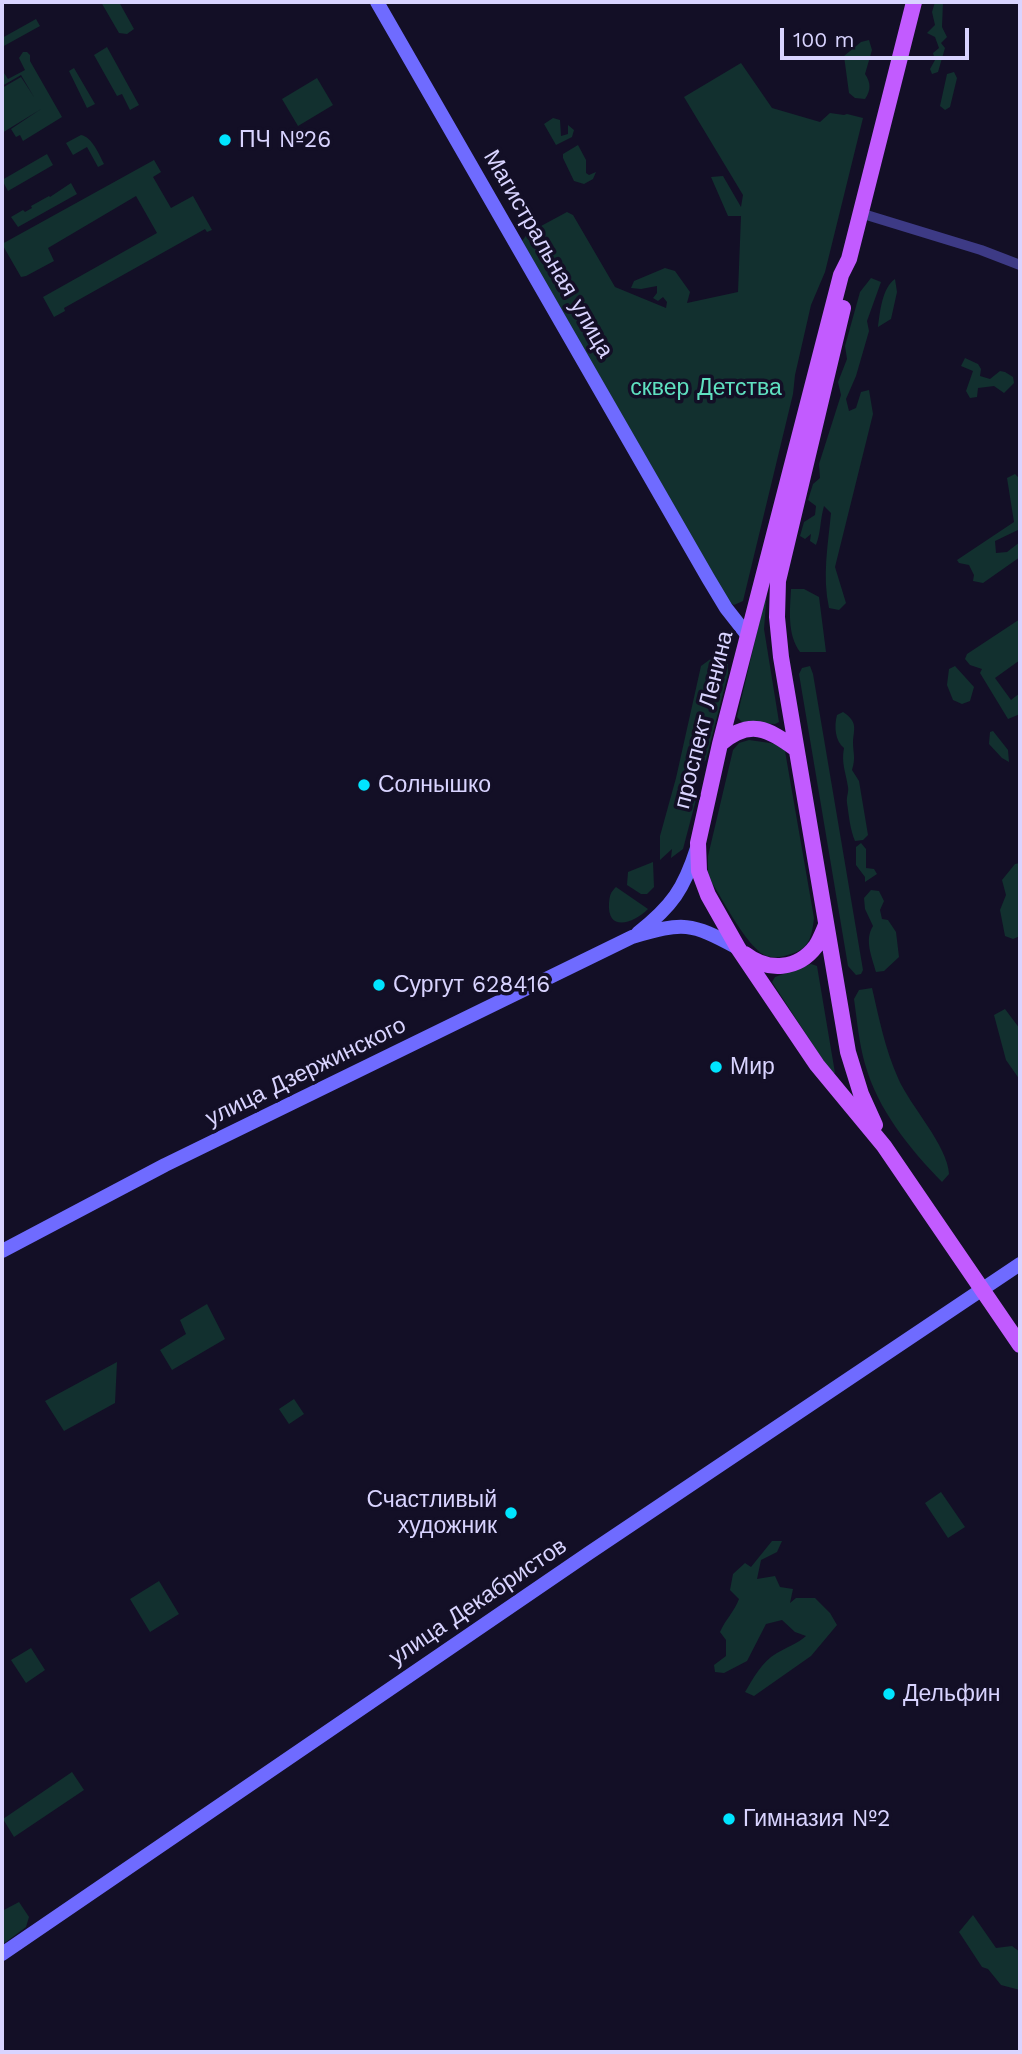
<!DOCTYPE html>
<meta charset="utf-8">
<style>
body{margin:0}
#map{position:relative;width:1022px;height:2054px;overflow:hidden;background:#130f26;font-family:"Work Sans",sans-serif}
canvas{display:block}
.frame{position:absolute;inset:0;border:4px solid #d9d4ff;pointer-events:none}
.scale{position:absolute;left:780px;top:28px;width:189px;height:32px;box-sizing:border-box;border:4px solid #d9d4ff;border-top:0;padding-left:9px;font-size:21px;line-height:24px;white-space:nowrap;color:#d9d4ff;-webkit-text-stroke:5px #130f26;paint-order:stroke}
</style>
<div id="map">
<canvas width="1022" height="2054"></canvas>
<div class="frame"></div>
<div class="scale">100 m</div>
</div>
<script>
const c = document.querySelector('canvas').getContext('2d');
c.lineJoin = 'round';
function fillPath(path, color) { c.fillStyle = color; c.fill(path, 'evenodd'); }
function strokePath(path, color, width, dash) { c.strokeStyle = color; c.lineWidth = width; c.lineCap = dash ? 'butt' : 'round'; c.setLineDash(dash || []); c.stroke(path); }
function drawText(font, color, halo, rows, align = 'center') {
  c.font = font + ' "Work Sans",sans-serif'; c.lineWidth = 7; c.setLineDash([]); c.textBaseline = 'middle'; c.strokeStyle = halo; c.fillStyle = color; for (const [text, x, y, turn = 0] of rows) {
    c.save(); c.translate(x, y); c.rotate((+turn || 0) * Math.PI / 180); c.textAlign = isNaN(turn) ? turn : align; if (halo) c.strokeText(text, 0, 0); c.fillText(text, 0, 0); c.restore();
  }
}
const green = new Path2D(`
 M 101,2 L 119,2 L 134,29 L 127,34 L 119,33 Z
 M 935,2 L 943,2 L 942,27 L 947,37 L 941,43 L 945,48 L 938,72 L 932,74 L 930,69 L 935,60 L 933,53 L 939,48 L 935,37 L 927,33 L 935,25 L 932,12 Z
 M 36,19 L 40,26 L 2,47 L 2,38 Z
 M 869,40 L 872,50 L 865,74 C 871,83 871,90 865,99 L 855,98 L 849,93 L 844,56 L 861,42 Z
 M 107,47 L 139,105 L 130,110 L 122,94 L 117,96 L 94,55 Z
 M 23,52 L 27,52 L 30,55 L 30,61 L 62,117 L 23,141 L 20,135 L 16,137 L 11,129 L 41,109 L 2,133 L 2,88 L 21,77 L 34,97 L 21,75 L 2,86 L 2,70 L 8,79 L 25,70 L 19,58 Z
 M 741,63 L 772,108 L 820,122 L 830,113 L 844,115 L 847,114 L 863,118 L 825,272 L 811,305 L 795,375 L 793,394 L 743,601 L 734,605 L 729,602 L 522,241 L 528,233 L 567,212 L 573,215 L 615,287 L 666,308 L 667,302 L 663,297 L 658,301 L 653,298 L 657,293 L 657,286 L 641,289 L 631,288 L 634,281 L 665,268 L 675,271 L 690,292 L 687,303 L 738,292 L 741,216 L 728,216 L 711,177 L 723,176 L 741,207 L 743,195 L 684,97 Z
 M 74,68 L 95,104 L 87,108 L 69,71 Z
 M 954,72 L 957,78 L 950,107 L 945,110 L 940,106 L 947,74 Z
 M 317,78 L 333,105 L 298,126 L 282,99 Z
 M 553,118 L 560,120 L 561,136 L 568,134 L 568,125 L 574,130 L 572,137 L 556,145 L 544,124 Z
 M 81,135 C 92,137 99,154 104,164 L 98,167 L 87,147 L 73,155 L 66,143 Z
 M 578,145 L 586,160 L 586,173 L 589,175 L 596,172 L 593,179 L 584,184 L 574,181 L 563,158 L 563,154 Z
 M 47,154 L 53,165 L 8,191 L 2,180 Z
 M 154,160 L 161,172 L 153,177 L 171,208 L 193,196 L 212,230 L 207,232 L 205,229 L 64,308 L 65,311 L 54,317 L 43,297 L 157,233 L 136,196 L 48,248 L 54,261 L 26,276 L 21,277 L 2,244 Z
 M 71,183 L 77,194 L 18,227 L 11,217 L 23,210 L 25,212 L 32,208 L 31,206 L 49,196 L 50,197 Z
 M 871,278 L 881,282 L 867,321 L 869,331 L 856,376 L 846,399 L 849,411 L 856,408 L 861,392 L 869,390 L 873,414 L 835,567 L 846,603 L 839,610 L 829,608 C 822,576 828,545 831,513 L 824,506 C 820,520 821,532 816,545 L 810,541 L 811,534 L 805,539 L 800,536 L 804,522 L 815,515 L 816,506 L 808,500 L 813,484 L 820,478 L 819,464 L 841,395 L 838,382 L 847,359 L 845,346 L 860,292 Z
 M 895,279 L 897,292 L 891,319 L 878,327 C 880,312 882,288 895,279 Z
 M 965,358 L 978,364 L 981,369 L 980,376 L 990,379 L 1000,371 L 1005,372 L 1013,377 L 1014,383 L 1004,393 L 994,386 L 978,388 L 977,397 L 970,398 L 966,391 L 973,371 L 961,366 Z
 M 1015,474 L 1020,479 L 1020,529 L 995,541 L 996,553 L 1007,552 L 1020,542 L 1020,557 L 983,583 L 973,581 L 974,575 L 969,565 L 959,563 L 957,560 L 1014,522 L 1007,478 Z
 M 791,589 L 804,589 L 819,597 L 826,652 L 800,652 C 787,634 790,610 791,589 Z
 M 767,590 L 764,629 L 779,722 L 775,724 L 742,722 L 737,717 Z
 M 1020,619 L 1020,660 L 995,678 L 1011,700 L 1020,693 L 1020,714 L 1008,719 L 980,673 L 982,669 L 970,665 L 965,659 L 967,654 Z
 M 716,655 L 728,656 L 728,674 L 706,760 L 692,773 L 686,787 L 698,792 L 683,849 L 671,858 L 672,849 L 660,860 L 660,836 L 676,778 L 701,666 Z
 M 810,666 L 813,674 L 863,970 L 861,974 L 856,975 L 848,966 L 799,674 L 802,668 Z
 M 955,666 L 974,687 L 970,701 L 962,704 L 953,700 L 947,685 L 949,669 Z
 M 843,712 C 858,722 854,728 853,742 C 853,754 856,757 852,770 L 859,781 L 868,835 L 863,840 L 855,841 C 850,829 849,816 847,803 C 846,797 849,792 848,787 C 846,773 841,763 844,748 C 835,741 834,726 837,715 Z
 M 993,731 L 1008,750 L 1009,762 L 1002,758 L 989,744 L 990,732 Z
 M 749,740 L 777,744 L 785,751 L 814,918 C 812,935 810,947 794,953 C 785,956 776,959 767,956 C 749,951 723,900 712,883 L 708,872 L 708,856 L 733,750 L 739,743 Z
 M 861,843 L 866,849 L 866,868 L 874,869 L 877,874 L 865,882 L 865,877 L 856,865 L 856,847 Z
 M 653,862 L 654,887 L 647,894 L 641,894 L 627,885 L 628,872 Z
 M 1020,863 L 1018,894 L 1020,936 L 1013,939 L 1005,936 L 1000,910 L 1006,895 L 1002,880 L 1015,864 Z
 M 616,887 L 648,909 C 634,923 607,933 609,903 C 610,895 610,893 616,887 Z
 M 871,890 L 879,891 L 884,901 L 880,910 L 882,919 L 888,920 L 896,932 L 899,957 L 884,971 L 876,972 C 872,957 864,940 873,926 L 865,909 L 864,898 Z
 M 811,964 L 817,966 L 835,1073 L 832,1074 L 772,982 L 775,977 Z
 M 872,988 C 879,1018 885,1049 898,1078 C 910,1106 948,1146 949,1174 L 942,1182 C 909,1148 878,1110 865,1064 C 859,1043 857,1020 854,999 L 859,990 Z
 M 1005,1009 L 1020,1029 L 1020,1080 L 1006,1060 L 994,1015 Z
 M 207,1304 L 225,1339 L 172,1370 L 160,1350 L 186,1334 L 180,1320 Z
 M 117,1362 L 115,1403 L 64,1431 L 45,1401 Z
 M 294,1399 L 304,1414 L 289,1424 L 279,1409 Z
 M 941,1492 L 965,1527 L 948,1538 L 925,1503 Z
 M 772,1541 L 782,1541 L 777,1552 L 761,1560 L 757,1579 L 775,1576 L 780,1587 L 793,1589 L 790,1603 L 796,1598 L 815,1598 L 830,1613 L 837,1625 L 811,1656 L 754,1696 L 745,1692 C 753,1679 762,1661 777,1653 C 787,1647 797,1644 806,1636 L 795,1632 L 782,1620 L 766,1624 L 747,1661 L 724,1673 L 715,1672 L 714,1665 L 726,1656 L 726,1640 L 720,1632 C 725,1620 734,1612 739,1599 L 730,1590 L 733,1574 L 745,1563 L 751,1567 Z
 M 159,1581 L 179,1614 L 150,1632 L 130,1599 Z
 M 31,1648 L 45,1670 L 26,1683 L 11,1660 Z
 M 72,1772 L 84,1790 L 14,1837 L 3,1819 Z
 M 19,1902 L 29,1917 L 26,1927 L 2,1945 L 2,1911 Z
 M 973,1915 L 996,1948 L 1012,1946 L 1020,1952 L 1020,1990 L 1001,1985 L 988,1969 L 982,1967 L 959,1932 Z`);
const street = new Path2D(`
 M 860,213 L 981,250 L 1020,265`);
const secondary = new Path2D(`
 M 377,2 L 708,578 L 726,608 L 748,636
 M 638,933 C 672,906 684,889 697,848
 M 2,1251 L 165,1165 L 632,937 C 684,922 690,922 738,948
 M 2,1954 L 589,1553 L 1020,1264`);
const primary = new Path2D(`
 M 914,2 L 849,259 L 841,275 L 720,744 L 698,843 L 699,871 L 708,895 L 738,948 L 817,1065 L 884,1146 L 1020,1345
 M 843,308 L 778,581 L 777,617 L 781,657 L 848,1052 L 861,1094 L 875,1125
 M 720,744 C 750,718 768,729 796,749
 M 745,954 C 768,972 798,970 816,946 C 820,940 823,932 826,925`);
const markers = [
 [225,140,7,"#00e5ff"],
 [364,785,7,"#00e5ff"],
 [379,985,7,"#00e5ff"],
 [716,1067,7,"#00e5ff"],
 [511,1513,7,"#00e5ff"],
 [889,1694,7,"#00e5ff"],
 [729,1819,7,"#00e5ff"]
];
const poiNames = [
 ["ПЧ №26",239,140],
 ["Солнышко",378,785],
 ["Сургут 628416",393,985],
 ["Мир",730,1067],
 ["Счастливый",497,1500,"right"],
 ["художник",497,1526,"right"],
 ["Дельфин",903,1694],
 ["Гимназия №2",743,1819]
];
const streetNames = [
 ["Магистральная улица",548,254,60],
 ["проспект Ленина",704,720,-76],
 ["улица Дзержинского",306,1072,-26],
 ["улица Декабристов",478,1602,-34]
];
const parkNames = [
 ["сквер Детства",706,388]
];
fillPath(green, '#12302f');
strokePath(street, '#3d3a85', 10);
strokePath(secondary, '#6f6bff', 14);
strokePath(primary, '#c25bff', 16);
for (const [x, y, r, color] of markers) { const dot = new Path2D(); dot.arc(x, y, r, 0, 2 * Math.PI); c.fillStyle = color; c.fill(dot); strokePath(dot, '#130f26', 2.5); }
drawText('23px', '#d9d4ff', '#130f26', poiNames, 'left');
drawText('23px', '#d9d4ff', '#130f26', streetNames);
drawText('23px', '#5fe0c0', '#130f26', parkNames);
</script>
